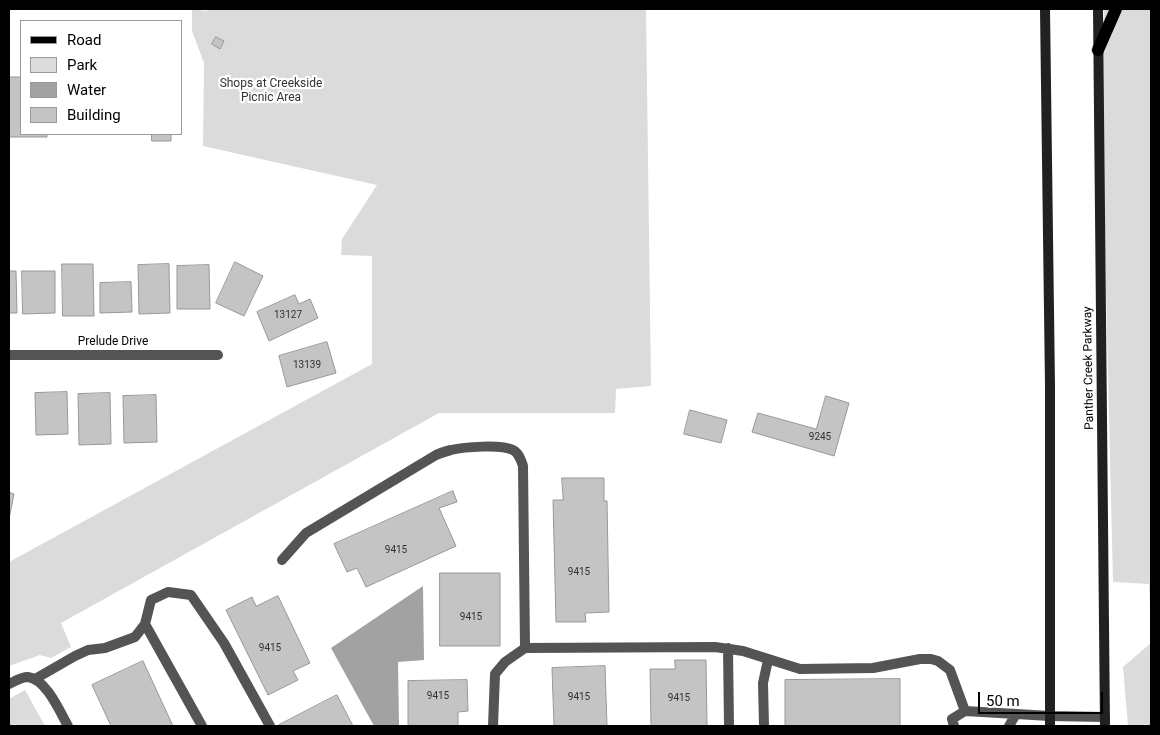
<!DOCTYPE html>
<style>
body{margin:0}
#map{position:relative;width:1160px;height:735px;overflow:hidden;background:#fff;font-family:Roboto,sans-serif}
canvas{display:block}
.frame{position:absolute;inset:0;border:10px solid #000;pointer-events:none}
.legend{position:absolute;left:20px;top:20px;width:162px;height:115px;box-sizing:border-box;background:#fff;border:1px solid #999;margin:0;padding:6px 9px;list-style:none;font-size:15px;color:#000}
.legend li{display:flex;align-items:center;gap:10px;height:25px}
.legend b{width:25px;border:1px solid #999}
.scale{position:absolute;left:978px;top:692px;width:125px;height:22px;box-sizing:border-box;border:2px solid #000;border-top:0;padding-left:6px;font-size:15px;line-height:18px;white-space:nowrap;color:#000;-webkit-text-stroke:4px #fff;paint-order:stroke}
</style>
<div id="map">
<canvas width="1160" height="735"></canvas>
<div class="frame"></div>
<ul class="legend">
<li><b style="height:6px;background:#000"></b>Road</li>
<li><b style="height:14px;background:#dbdbdb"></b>Park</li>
<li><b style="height:14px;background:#a2a2a2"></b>Water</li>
<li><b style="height:14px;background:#c4c4c4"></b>Building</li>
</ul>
<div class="scale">50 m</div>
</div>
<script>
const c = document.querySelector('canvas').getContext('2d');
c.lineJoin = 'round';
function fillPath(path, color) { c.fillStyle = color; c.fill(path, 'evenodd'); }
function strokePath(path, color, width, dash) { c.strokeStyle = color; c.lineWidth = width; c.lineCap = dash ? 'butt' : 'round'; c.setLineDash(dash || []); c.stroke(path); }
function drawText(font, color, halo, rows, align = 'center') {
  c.font = font + ' Roboto,sans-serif'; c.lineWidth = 4.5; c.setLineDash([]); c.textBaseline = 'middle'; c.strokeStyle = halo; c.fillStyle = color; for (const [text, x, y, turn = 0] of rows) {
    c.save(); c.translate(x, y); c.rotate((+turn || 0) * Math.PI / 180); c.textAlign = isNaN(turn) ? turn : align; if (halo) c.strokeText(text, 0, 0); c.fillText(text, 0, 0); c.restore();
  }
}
const green = new Path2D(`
 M 192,9 L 206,11 L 211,9 L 646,9 L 651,386 L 616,389 L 615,413 L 439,413 L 61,623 L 71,647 L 51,658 L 40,655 L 9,666 L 9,562 L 372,364 L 372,256 L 341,255 L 342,239 L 377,185 L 203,146 L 204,63 L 192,31 Z
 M 1104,9 L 1151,9 L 1151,632 L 1149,584 L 1113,582 L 1103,166 Z
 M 1151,643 L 1151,726 L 1128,726 L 1123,667 Z
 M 25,690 L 45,726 L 9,726 L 9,699 Z`);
const water = new Path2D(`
 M 423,586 L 424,660 L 398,662 L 399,726 L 374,726 L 331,648 Z`);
const building = new Path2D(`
 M 216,37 L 224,41 L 220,49 L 212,44 Z
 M 9,77 L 21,77 L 21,134 L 47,134 L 47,137 L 9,137 Z
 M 152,134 L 171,134 L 171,141 L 152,141 Z
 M 235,262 L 263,276 L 244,316 L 216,303 Z
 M 62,264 L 93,264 L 94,316 L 63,316 Z
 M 169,264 L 170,313 L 139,314 L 138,265 Z
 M 209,265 L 210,309 L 177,309 L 177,266 Z
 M 9,271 L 16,271 L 17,313 L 9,313 Z
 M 22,271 L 55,271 L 55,313 L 23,314 Z
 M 131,282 L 132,312 L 100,313 L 100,283 Z
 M 295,295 L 299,304 L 310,299 L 318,318 L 269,341 L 257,312 Z
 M 327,342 L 336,373 L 287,387 L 279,356 Z
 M 67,392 L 68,434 L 36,435 L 35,393 Z
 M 110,393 L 111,444 L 79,445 L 78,394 Z
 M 156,395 L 157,442 L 124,443 L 123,396 Z
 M 826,396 L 849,403 L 834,456 L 752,432 L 758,413 L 816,429 Z
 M 690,410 L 727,420 L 721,443 L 684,434 Z
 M 562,478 L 604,478 L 604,501 L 607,501 L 609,612 L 585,613 L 586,622 L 556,622 L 553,500 L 563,500 Z
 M 453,491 L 457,502 L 439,508 L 456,546 L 366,587 L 357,568 L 347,572 L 334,544 Z
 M 9,492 L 14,494 L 9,519 Z
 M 440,573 L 500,573 L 500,646 L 440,646 Z
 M 278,596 L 310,663 L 293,671 L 298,680 L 268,695 L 226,610 L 252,597 L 256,606 Z
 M 675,660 L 706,660 L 707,726 L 651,726 L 650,669 L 675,669 Z
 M 143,661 L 173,726 L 111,726 L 92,685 Z
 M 605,666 L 607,726 L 554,726 L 552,668 Z
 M 900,679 L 900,726 L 785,726 L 785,680 Z
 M 467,680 L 468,711 L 458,712 L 458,726 L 408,726 L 408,681 Z
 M 337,695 L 353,726 L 279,726 L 279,725 Z`);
const minor = new Path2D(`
 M 9,355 L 218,355
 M 282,560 L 306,533 L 436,455 C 441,453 446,451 451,450 C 464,447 501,444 513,450 C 519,453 521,460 523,466 L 525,648 L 505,662 L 495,674 L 493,726
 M 145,624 L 151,600 L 168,592 L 191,595 L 224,643 L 270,726
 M 525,648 L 715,647 L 743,651 L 800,669 L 873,668 L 920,659 L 931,659 L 938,661 L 950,670 L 965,711 L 1050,716 L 1105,717
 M 728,648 L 729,726
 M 35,679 L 75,656 L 88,650 L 105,648 L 135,637 L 145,624 L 202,726
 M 9,684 C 15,681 21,677 28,677 C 46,679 60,712 68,726
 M 764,726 L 763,683 L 768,660
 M 954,726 L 952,719 L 965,711
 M 1009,726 L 1016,714`);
const secondary = new Path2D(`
 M 1045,9 L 1050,386 L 1050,726
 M 1098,9 L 1105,726`);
const primary = new Path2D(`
 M 1098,50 L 1116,9`);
const numberNames = [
 ["13127",288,315],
 ["13139",307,365],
 ["9245",820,437],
 ["9415",396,550],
 ["9415",579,572],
 ["9415",471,617],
 ["9415",270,648],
 ["9415",438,696],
 ["9415",579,697],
 ["9415",679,698]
];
const parkNames = [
 ["Shops at Creekside",271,84],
 ["Picnic Area",271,98]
];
const streetNames = [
 ["Prelude Drive",113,342],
 ["Panther Creek Parkway",1089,368,-91]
];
fillPath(green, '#dbdbdb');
fillPath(water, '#a2a2a2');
fillPath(building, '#c4c4c4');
strokePath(building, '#989898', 1);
strokePath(primary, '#dbdbdb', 14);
strokePath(minor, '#545454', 10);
strokePath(secondary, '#212121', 10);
strokePath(primary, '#000', 12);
drawText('10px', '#313131', null, numberNames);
drawText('12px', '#323232', '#fff', parkNames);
drawText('12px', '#000', '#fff', streetNames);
</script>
